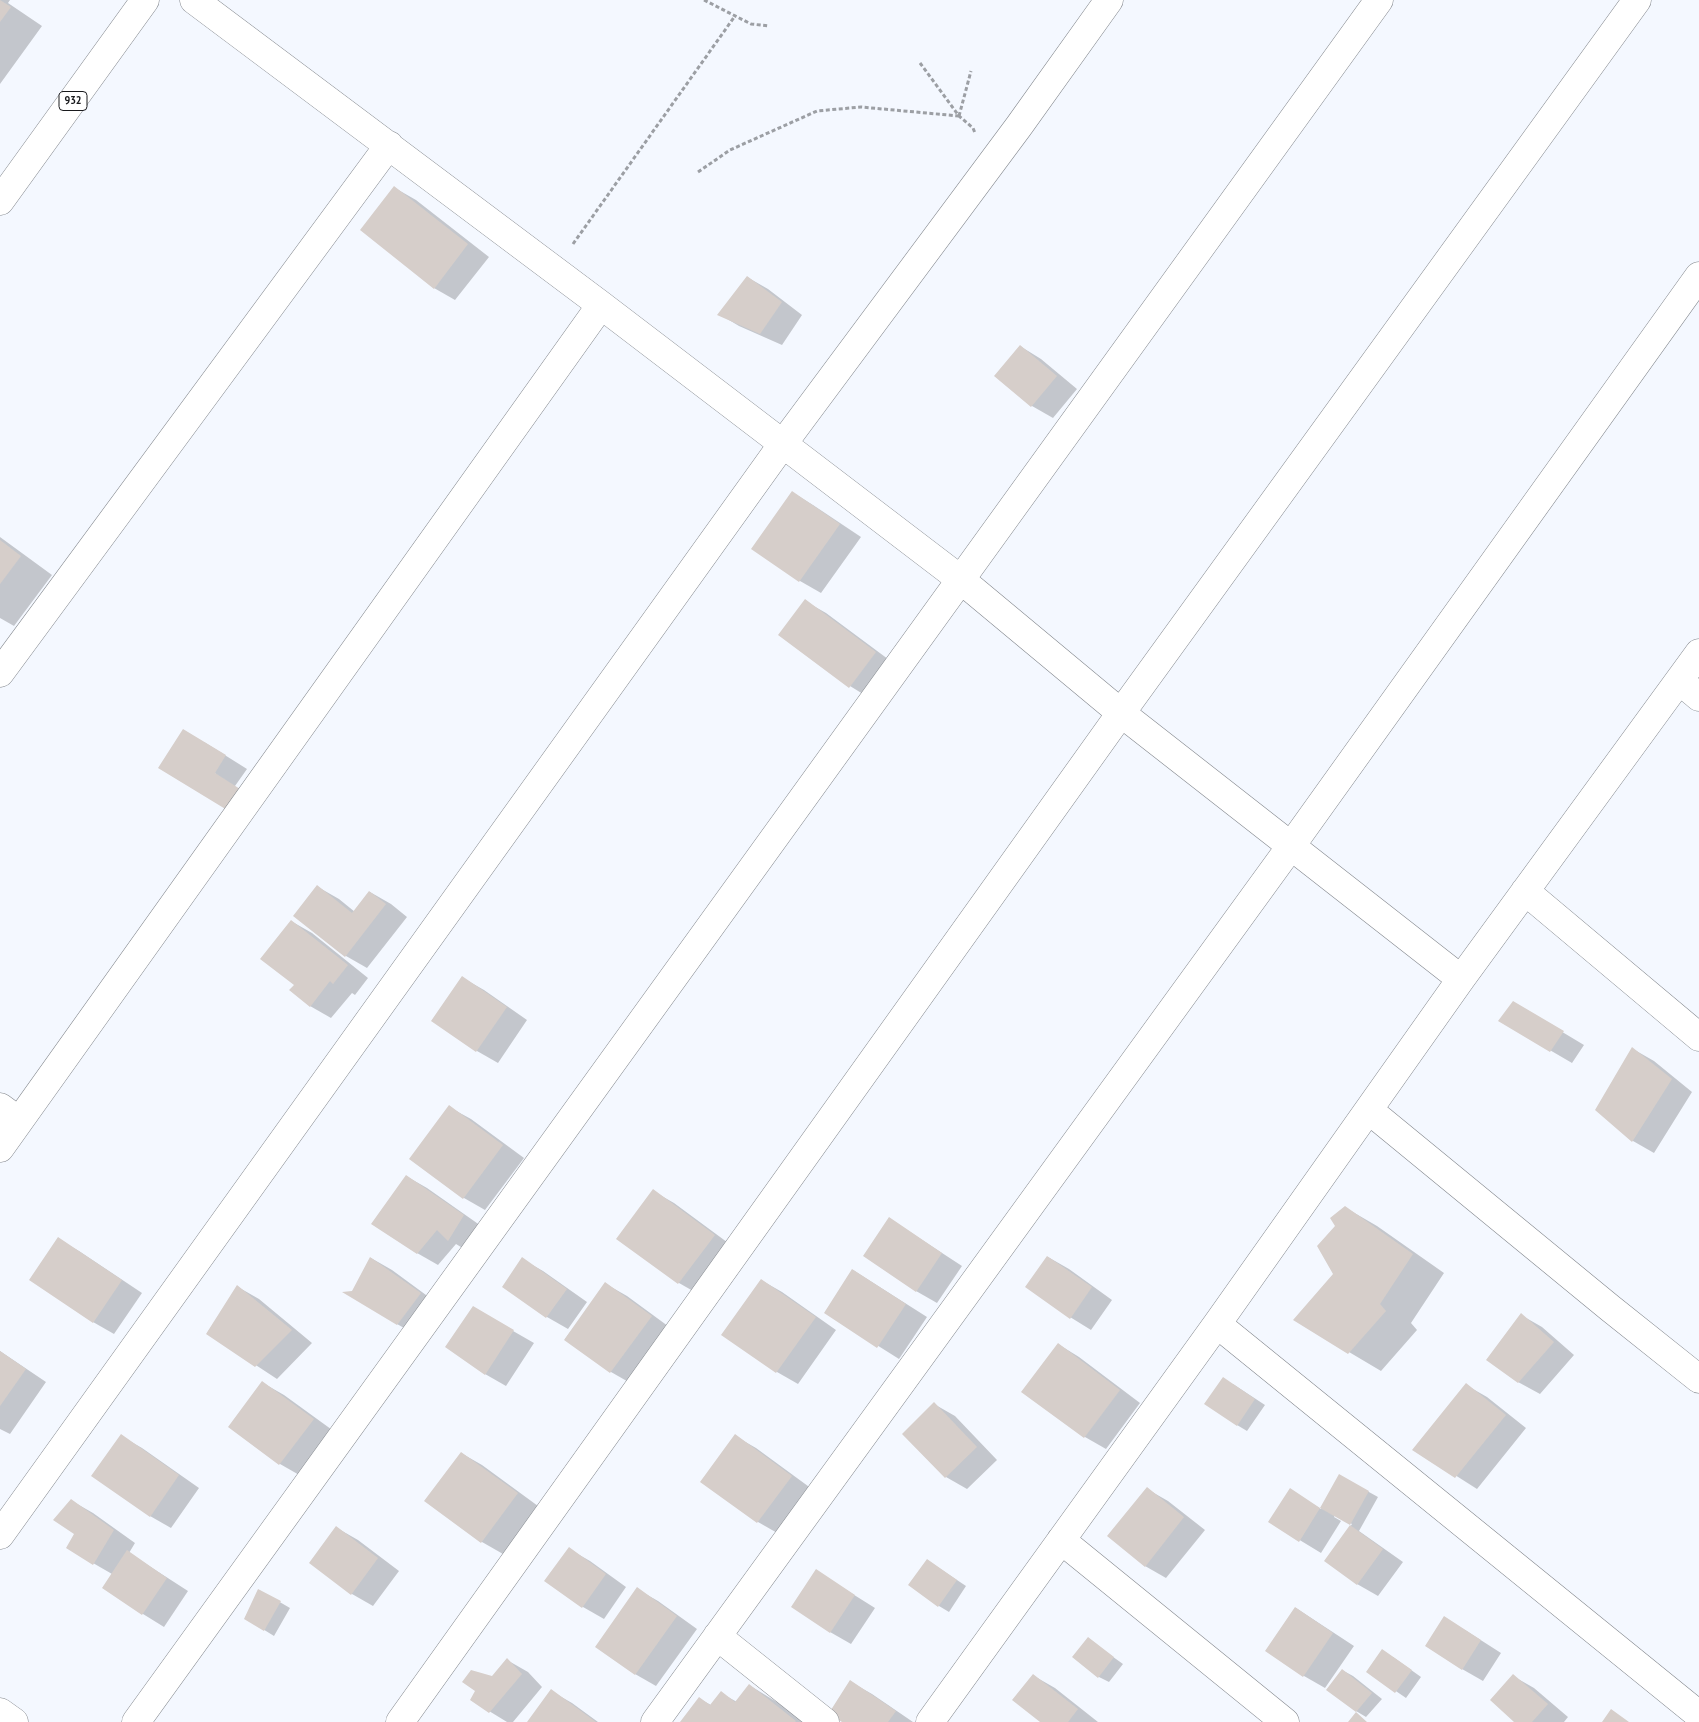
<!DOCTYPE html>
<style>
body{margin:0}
canvas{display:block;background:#f4f8ff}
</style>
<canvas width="1699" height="1722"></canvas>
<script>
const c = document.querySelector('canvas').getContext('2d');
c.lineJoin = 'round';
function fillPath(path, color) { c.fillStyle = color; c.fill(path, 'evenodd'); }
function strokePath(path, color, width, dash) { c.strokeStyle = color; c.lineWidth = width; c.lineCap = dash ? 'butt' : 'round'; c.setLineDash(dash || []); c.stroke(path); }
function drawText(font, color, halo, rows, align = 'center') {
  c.font = font + ' "PT Sans Narrow",sans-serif'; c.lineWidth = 5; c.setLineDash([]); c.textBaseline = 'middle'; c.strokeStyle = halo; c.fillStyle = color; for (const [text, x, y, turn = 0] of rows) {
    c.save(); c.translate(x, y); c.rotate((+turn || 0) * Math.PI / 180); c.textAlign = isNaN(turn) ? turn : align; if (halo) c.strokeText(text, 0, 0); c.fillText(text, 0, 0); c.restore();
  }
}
const shadow = new Path2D(`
 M 0,0 L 10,0 L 8,3 L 42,26 L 0,84 Z
 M 395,188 L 416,200 L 489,257 L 455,300 L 434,288 Z
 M 747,277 L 768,289 L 802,315 L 782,345 L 739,326 L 719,314 Z
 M 1020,346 L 1041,359 L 1077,389 L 1053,418 L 1032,406 Z
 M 792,492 L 813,505 L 861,537 L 821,593 L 800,581 L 753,548 Z
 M 0,537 L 52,575 L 14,626 L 0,618 Z
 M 805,601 L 826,613 L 896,665 L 871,699 L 850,686 Z
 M 204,742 L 247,769 L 235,786 L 228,809 Z
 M 318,887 L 339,899 L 355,912 L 370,892 L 391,904 L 407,917 L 367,968 L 346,956 Z
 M 291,921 L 312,933 L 368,978 L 355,995 L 352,993 L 331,1018 L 310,1006 L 295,985 Z
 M 463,978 L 484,990 L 527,1020 L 498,1063 L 477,1051 Z
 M 1514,1003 L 1584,1045 L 1572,1063 L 1500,1021 Z
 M 1633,1049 L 1654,1061 L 1692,1092 L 1654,1153 L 1633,1141 L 1597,1109 Z
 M 449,1107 L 471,1119 L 524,1158 L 485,1210 L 464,1198 L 411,1159 Z
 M 406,1176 L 427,1188 L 484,1228 L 469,1252 L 456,1244 L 438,1265 L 417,1253 Z
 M 653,1191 L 674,1203 L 735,1248 L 700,1295 L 679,1283 Z
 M 1346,1208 L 1377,1226 L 1444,1273 L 1411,1323 L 1417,1330 L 1381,1371 L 1295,1320 L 1334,1274 L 1337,1226 Z
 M 890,1219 L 962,1266 L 937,1303 L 916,1291 Z
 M 58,1239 L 79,1251 L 142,1293 L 114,1334 L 93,1322 Z
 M 1048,1257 L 1069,1269 L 1112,1300 L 1091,1330 L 1070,1317 Z
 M 371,1258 L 392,1270 L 441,1306 L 418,1336 L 397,1324 L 352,1292 Z
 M 522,1259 L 543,1271 L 587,1302 L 568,1329 L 547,1317 L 503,1287 Z
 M 853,1270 L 927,1317 L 899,1359 L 826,1313 Z
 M 761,1280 L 782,1292 L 836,1330 L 798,1384 L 777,1372 L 723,1335 Z
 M 606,1284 L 627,1296 L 672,1329 L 632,1384 L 611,1372 L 565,1339 Z
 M 238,1287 L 259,1299 L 312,1343 L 277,1379 L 207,1333 Z
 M 473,1308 L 534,1343 L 506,1386 L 485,1374 Z
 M 1521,1315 L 1542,1327 L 1574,1355 L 1540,1394 L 1518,1382 Z
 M 1058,1344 L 1079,1357 L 1140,1403 L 1106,1449 L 1085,1437 L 1023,1391 Z
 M 0,1351 L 46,1382 L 10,1434 L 0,1429 Z
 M 263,1383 L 284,1395 L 335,1432 L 301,1476 L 280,1464 L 230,1427 Z
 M 1233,1384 L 1265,1405 L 1247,1431 L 1237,1425 Z
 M 1466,1385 L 1487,1397 L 1526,1428 L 1477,1489 L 1414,1449 Z
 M 934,1404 L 955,1416 L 997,1460 L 967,1489 L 946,1477 Z
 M 121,1436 L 142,1448 L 199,1488 L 171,1528 L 150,1516 Z
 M 735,1436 L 756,1448 L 812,1489 L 779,1534 L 758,1522 L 702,1482 Z
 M 461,1453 L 482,1465 L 538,1506 L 503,1554 L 482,1542 L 426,1501 Z
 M 1340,1476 L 1378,1497 L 1359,1531 L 1403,1562 L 1378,1596 L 1357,1584 L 1326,1560 L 1352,1524 L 1335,1515 L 1334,1517 L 1341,1521 L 1321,1553 L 1270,1522 L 1290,1490 L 1321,1509 Z
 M 1147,1489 L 1168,1501 L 1205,1530 L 1166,1578 L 1145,1566 Z
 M 72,1501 L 93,1513 L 135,1543 L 129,1553 L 188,1591 L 164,1627 L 143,1614 L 104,1587 L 112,1574 L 67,1548 L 76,1534 Z
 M 337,1528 L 358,1540 L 399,1571 L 373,1606 L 352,1594 Z
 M 569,1549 L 590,1561 L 626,1587 L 604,1619 L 583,1607 Z
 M 927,1560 L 966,1586 L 949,1612 L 939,1606 Z
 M 816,1571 L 875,1608 L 851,1644 L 830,1632 Z
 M 637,1589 L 658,1601 L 697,1629 L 656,1686 L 635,1674 Z
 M 259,1590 L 290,1608 L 274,1636 L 245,1618 Z
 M 1296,1608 L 1354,1646 L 1325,1688 L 1304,1676 L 1267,1651 Z
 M 1465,1630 L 1501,1653 L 1483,1681 L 1462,1669 Z
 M 1088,1639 L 1123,1664 L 1109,1682 L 1099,1677 Z
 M 1393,1657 L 1421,1677 L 1406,1698 L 1368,1672 Z
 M 507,1660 L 528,1672 L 542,1687 L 513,1722 L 507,1722 L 471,1700 L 493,1677 Z
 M 1342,1670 L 1353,1676 L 1382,1699 L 1366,1717 L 1356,1711 Z
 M 1034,1676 L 1055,1688 L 1098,1722 L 1042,1722 Z
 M 1513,1676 L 1534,1688 L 1568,1717 L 1564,1722 L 1516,1722 Z
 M 851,1682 L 872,1694 L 913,1722 L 844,1722 Z
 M 749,1685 L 780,1704 L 804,1722 L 682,1722 L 700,1699 L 711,1705 L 721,1693 L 737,1702 Z
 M 551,1691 L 572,1703 L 598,1722 L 529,1722 Z`);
const building = new Path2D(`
 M 0,0 L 11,7 L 0,22 Z
 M 394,186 L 468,244 L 434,289 L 360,230 Z
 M 747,276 L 782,302 L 760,334 L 717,315 Z
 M 1020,345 L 1057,376 L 1031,407 L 994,376 Z
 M 792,491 L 840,524 L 799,582 L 751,549 Z
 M 0,540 L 21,556 L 0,584 Z
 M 805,599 L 876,652 L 849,688 L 778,635 Z
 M 183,729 L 226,755 L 215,773 L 240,789 L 227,810 L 158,768 Z
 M 317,885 L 352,913 L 369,891 L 386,904 L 345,957 L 293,916 Z
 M 291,920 L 348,965 L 333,984 L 330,981 L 310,1007 L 289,990 L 294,985 L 260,959 Z
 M 462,976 L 507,1007 L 476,1052 L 431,1021 Z
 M 1513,1001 L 1564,1031 L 1550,1052 L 1498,1021 Z
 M 1632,1047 L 1672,1079 L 1632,1142 L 1595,1110 Z
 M 449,1105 L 503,1145 L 463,1199 L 409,1159 Z
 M 406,1175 L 464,1215 L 448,1241 L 437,1230 L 417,1254 L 371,1224 Z
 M 653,1189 L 715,1235 L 678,1284 L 616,1239 Z
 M 1345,1206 L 1413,1254 L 1380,1304 L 1386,1311 L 1348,1354 L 1293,1320 L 1333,1274 L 1317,1246 L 1335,1226 L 1330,1218 Z
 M 889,1217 L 942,1253 L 916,1292 L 863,1256 Z
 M 58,1237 L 122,1280 L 93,1323 L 29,1280 Z
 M 1047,1256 L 1092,1287 L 1070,1319 L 1025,1287 Z
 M 370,1257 L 421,1293 L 397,1325 L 342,1292 L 352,1291 Z
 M 522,1257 L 567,1289 L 546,1318 L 502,1287 Z
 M 852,1269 L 906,1304 L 877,1348 L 824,1313 Z
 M 761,1279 L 816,1317 L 776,1373 L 721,1335 Z
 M 605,1282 L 652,1316 L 610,1373 L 564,1340 Z
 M 237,1285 L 292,1330 L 255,1367 L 206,1334 Z
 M 473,1306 L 514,1330 L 485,1375 L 445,1347 Z
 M 1521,1313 L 1554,1342 L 1518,1383 L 1486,1360 Z
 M 1058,1343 L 1120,1390 L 1084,1438 L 1021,1392 Z
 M 0,1351 L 26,1369 L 0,1406 Z
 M 1223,1377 L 1255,1399 L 1237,1426 L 1204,1404 Z
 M 262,1381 L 314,1419 L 279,1465 L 228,1427 Z
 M 1466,1383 L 1506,1415 L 1455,1478 L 1412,1450 Z
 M 934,1402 L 977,1447 L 945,1478 L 902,1434 Z
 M 121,1434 L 179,1475 L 150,1517 L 91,1476 Z
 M 735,1434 L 792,1476 L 757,1523 L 700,1482 Z
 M 461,1452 L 518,1493 L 481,1543 L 424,1501 Z
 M 1339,1474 L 1369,1491 L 1350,1525 L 1320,1508 Z
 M 1147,1487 L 1184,1517 L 1145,1567 L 1107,1536 Z
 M 1290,1488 L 1320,1508 L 1299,1542 L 1268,1522 Z
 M 71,1499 L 114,1530 L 93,1565 L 66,1548 L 74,1534 L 53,1520 Z
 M 1350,1525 L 1383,1549 L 1357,1585 L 1324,1561 Z
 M 336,1526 L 378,1558 L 351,1595 L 309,1563 Z
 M 569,1547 L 606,1574 L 582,1608 L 544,1581 Z
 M 127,1550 L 167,1578 L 142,1615 L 102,1588 Z
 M 927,1559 L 957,1580 L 938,1607 L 908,1585 Z
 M 816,1569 L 855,1595 L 830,1633 L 791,1607 Z
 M 637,1587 L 677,1616 L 635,1675 L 595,1647 Z
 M 258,1589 L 281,1601 L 264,1631 L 244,1619 Z
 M 1295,1607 L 1333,1633 L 1303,1677 L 1265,1651 Z
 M 1444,1616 L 1481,1640 L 1462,1670 L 1425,1646 Z
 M 1088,1637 L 1114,1657 L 1098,1678 L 1072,1657 Z
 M 1382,1649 L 1412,1670 L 1395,1693 L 1366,1672 Z
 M 507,1658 L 522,1674 L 489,1713 L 470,1700 L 475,1691 L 462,1682 L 471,1670 L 492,1676 Z
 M 1342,1669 L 1372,1693 L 1356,1712 L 1326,1690 Z
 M 1033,1674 L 1078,1709 L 1068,1722 L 1040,1722 L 1012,1700 Z
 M 1513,1674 L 1548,1704 L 1532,1722 L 1514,1722 L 1490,1700 Z
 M 850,1680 L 896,1711 L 888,1722 L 842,1722 L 829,1713 Z
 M 749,1684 L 796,1721 L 795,1722 L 680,1722 L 699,1697 L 710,1705 L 721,1691 L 735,1702 Z
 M 551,1689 L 596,1722 L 527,1722 Z
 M 1611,1709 L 1629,1722 L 1602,1722 Z
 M 1356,1712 L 1367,1722 L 1348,1722 Z`);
const path = new Path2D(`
 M 704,0 L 751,24 L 769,26
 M 920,63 L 959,116 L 973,128 L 975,133
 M 959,116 L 971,71
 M 698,172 L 730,150 L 817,111 L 861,107 L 959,116
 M 573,244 L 735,16`);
const minor = new Path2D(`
 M 194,0 L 601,305 L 960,579 L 1121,713 L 1461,979
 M 0,673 L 389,145
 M 1680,681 L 1699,697
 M 1525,891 L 1699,1037
 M 0,1107 L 19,1121
 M 1370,1111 L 1610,1308 L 1699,1379
 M 0,1148 L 601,305
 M 1217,1324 L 1699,1715
 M 0,1535 L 782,445 L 1019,126 L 1109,0
 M 1061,1540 L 1285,1722
 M 717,1636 L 825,1722
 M 0,1712 L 14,1722
 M 136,1722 L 1379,0
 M 400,1722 L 1121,713 L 1637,0
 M 655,1722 L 1291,846 L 1699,276
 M 930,1722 L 1217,1324 L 1461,979 L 1699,653`);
const major = new Path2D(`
 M 0,201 L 145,0`);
const shields = [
 [73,101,28]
];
const shieldNames = [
 ["932",73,101]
];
fillPath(shadow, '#0003');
fillPath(building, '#d6ceca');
strokePath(minor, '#83878d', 29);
strokePath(major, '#83878d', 29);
strokePath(path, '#9c9fa4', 3, [4, 2.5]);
strokePath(minor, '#fff', 28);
strokePath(major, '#fff', 28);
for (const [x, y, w] of shields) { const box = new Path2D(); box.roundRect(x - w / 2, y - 9.5, w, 19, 4); c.fillStyle = '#fff'; c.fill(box); strokePath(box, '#191a1d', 1); }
drawText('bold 12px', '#191a1d', null, shieldNames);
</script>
